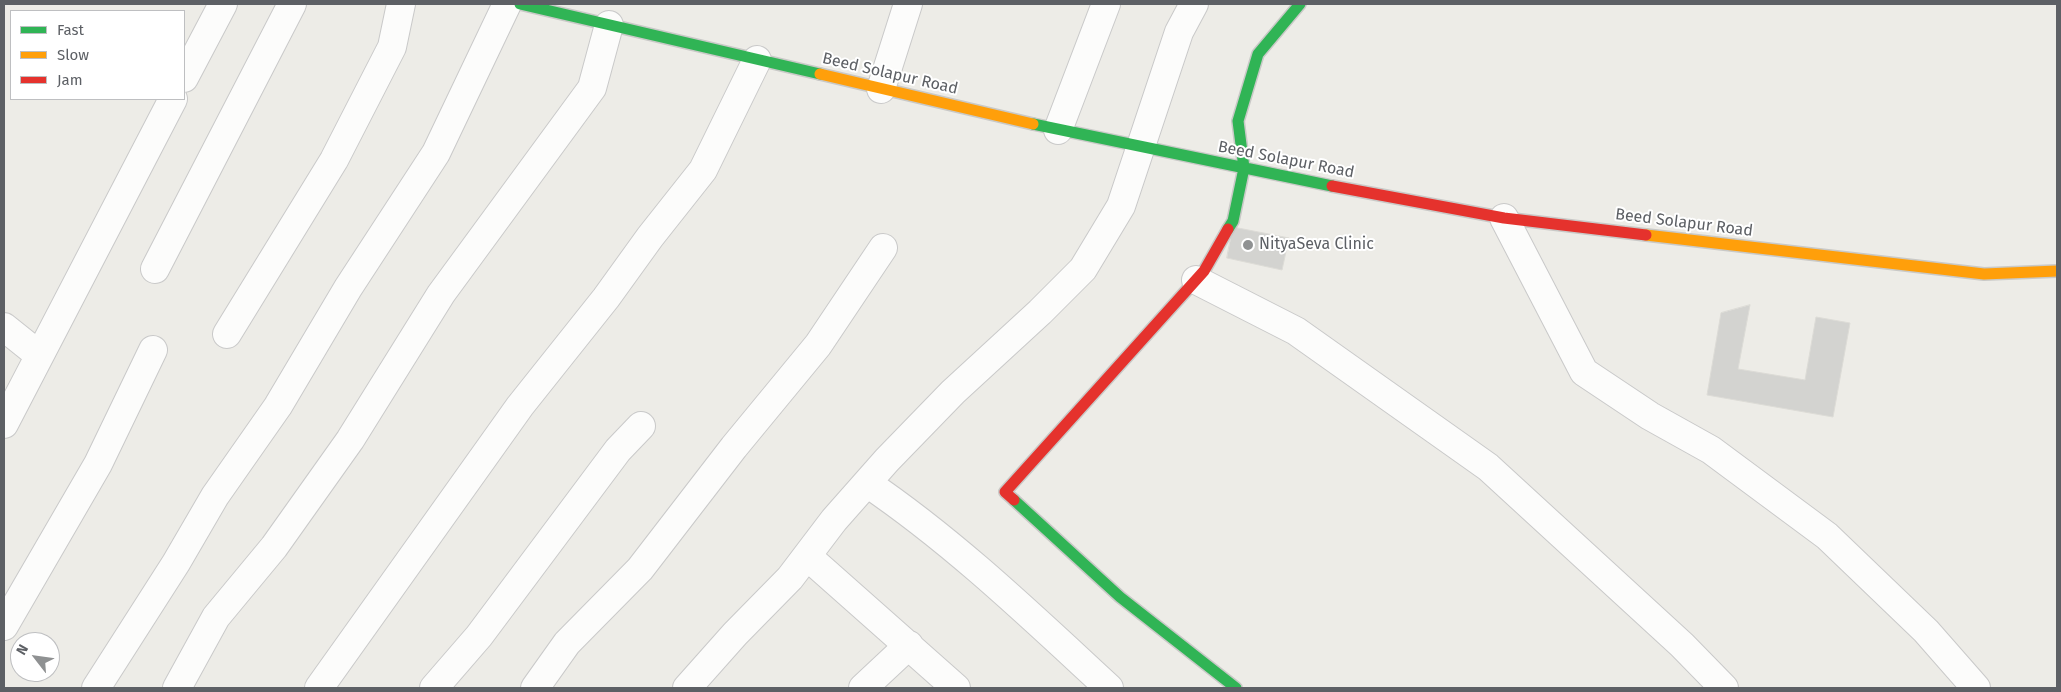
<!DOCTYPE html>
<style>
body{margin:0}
#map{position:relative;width:2061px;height:692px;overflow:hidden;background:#edece7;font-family:"Fira Sans",sans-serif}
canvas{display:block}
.frame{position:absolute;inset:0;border:5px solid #5d6065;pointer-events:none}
.legend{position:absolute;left:10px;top:10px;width:175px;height:90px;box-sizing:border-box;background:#fff;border:1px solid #bebfc1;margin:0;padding:6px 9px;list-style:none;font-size:15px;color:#5d6065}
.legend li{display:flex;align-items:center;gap:10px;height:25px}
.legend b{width:25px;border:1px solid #bebfc1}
.north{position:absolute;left:10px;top:632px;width:50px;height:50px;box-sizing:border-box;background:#fff;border:1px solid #bebfc1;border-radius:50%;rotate:300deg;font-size:14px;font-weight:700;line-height:20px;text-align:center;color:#5d6065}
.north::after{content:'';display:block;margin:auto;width:18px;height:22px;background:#8f9192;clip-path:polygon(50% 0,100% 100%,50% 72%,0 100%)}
</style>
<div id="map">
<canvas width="2061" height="692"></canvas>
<div class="frame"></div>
<ul class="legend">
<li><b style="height:6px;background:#30b455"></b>Fast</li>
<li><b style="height:6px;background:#ff9f0a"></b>Slow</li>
<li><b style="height:6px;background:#e5322d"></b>Jam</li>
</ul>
<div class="north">N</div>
</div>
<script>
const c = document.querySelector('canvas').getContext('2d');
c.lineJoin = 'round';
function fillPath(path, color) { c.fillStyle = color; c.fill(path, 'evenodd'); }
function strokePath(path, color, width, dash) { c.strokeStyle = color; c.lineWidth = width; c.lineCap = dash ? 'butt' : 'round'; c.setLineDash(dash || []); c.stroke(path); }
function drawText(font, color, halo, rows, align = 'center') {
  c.font = font + ' "Fira Sans",sans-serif'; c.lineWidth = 4; c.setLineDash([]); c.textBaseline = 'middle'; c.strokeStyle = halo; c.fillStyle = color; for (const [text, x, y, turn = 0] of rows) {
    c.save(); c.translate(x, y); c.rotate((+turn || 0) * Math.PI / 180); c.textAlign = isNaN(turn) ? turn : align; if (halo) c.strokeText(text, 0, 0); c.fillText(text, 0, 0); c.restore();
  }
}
const building = new Path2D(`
 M 1233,227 L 1289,238 L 1282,270 L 1227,258 Z
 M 1750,305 L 1738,369 L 1805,380 L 1816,317 L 1850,323 L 1833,417 L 1707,395 L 1721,313 Z`);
const street = new Path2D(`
 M 184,78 L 223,4
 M 881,89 L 908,4
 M 1058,130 L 1106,4
 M 1504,218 L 1584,372 L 1650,416 L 1711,450 L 1827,536 L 1926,631 L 1976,688
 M 155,269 L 292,4
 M 1196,280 L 1296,331 L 1488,467 L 1682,645 L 1724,688
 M 4,327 L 39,355
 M 227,334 L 334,160 L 392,47 L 401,4
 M 4,424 L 173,99
 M 867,483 C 954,542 1031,616 1109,688
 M 807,556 L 956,688
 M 4,626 L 98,464 L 153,350
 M 96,688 L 176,563 L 215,496 L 278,406 L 348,288 L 436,153 L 507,4
 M 177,688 L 216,617 L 274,547 L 350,440 L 441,294 L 592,88 L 609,25
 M 319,688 L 520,406 L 606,298 L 650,237 L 703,170 L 757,60
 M 434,688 L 479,636 L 618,450 L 641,426
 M 535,688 L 567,643 L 640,569 L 734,447 L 818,345 L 883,248
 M 687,688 L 735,634 L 790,578 L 834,520 L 887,460 L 953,392 L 1040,312 L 1083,269 L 1121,206 L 1179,32 L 1194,4
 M 863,688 L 909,645`);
const fast = new Path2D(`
 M 520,4 L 820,74
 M 1033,124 L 1332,186
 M 1228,229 L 1233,221 L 1244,168 L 1238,121 L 1258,54 L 1300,4
 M 1014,500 L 1120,597 L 1236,688`);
const slow = new Path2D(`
 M 820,74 L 1033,124
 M 1646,235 L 1984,274 L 2057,271`);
const jam = new Path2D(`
 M 1332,186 L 1504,218 L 1646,235
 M 1014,500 L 1005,492 L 1204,271 L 1228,229`);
const markers = [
 [1248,245,6,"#8f9192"]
];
const streetNames = [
 ["Beed Solapur Road",890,74,13],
 ["Beed Solapur Road",1286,160,11],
 ["Beed Solapur Road",1684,223,7]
];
const poiNames = [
 ["NityaSeva Clinic",1259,245]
];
fillPath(building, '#d3d3d0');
strokePath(building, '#dcdbd6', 1);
strokePath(street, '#c9c9c9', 30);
strokePath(fast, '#c9c9c7', 14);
strokePath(slow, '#c9c9c7', 14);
strokePath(jam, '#c9c9c7', 14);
strokePath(street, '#fcfcfb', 28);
strokePath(fast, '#30b455', 11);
strokePath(slow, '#ff9f0a', 11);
strokePath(jam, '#e5322d', 11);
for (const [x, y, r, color] of markers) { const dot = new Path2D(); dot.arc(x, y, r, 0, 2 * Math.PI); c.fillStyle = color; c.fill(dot); strokePath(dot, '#fff', 2); }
drawText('16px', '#5d6065', '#fff', streetNames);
drawText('16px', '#5d6065', '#fff', poiNames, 'left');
</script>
